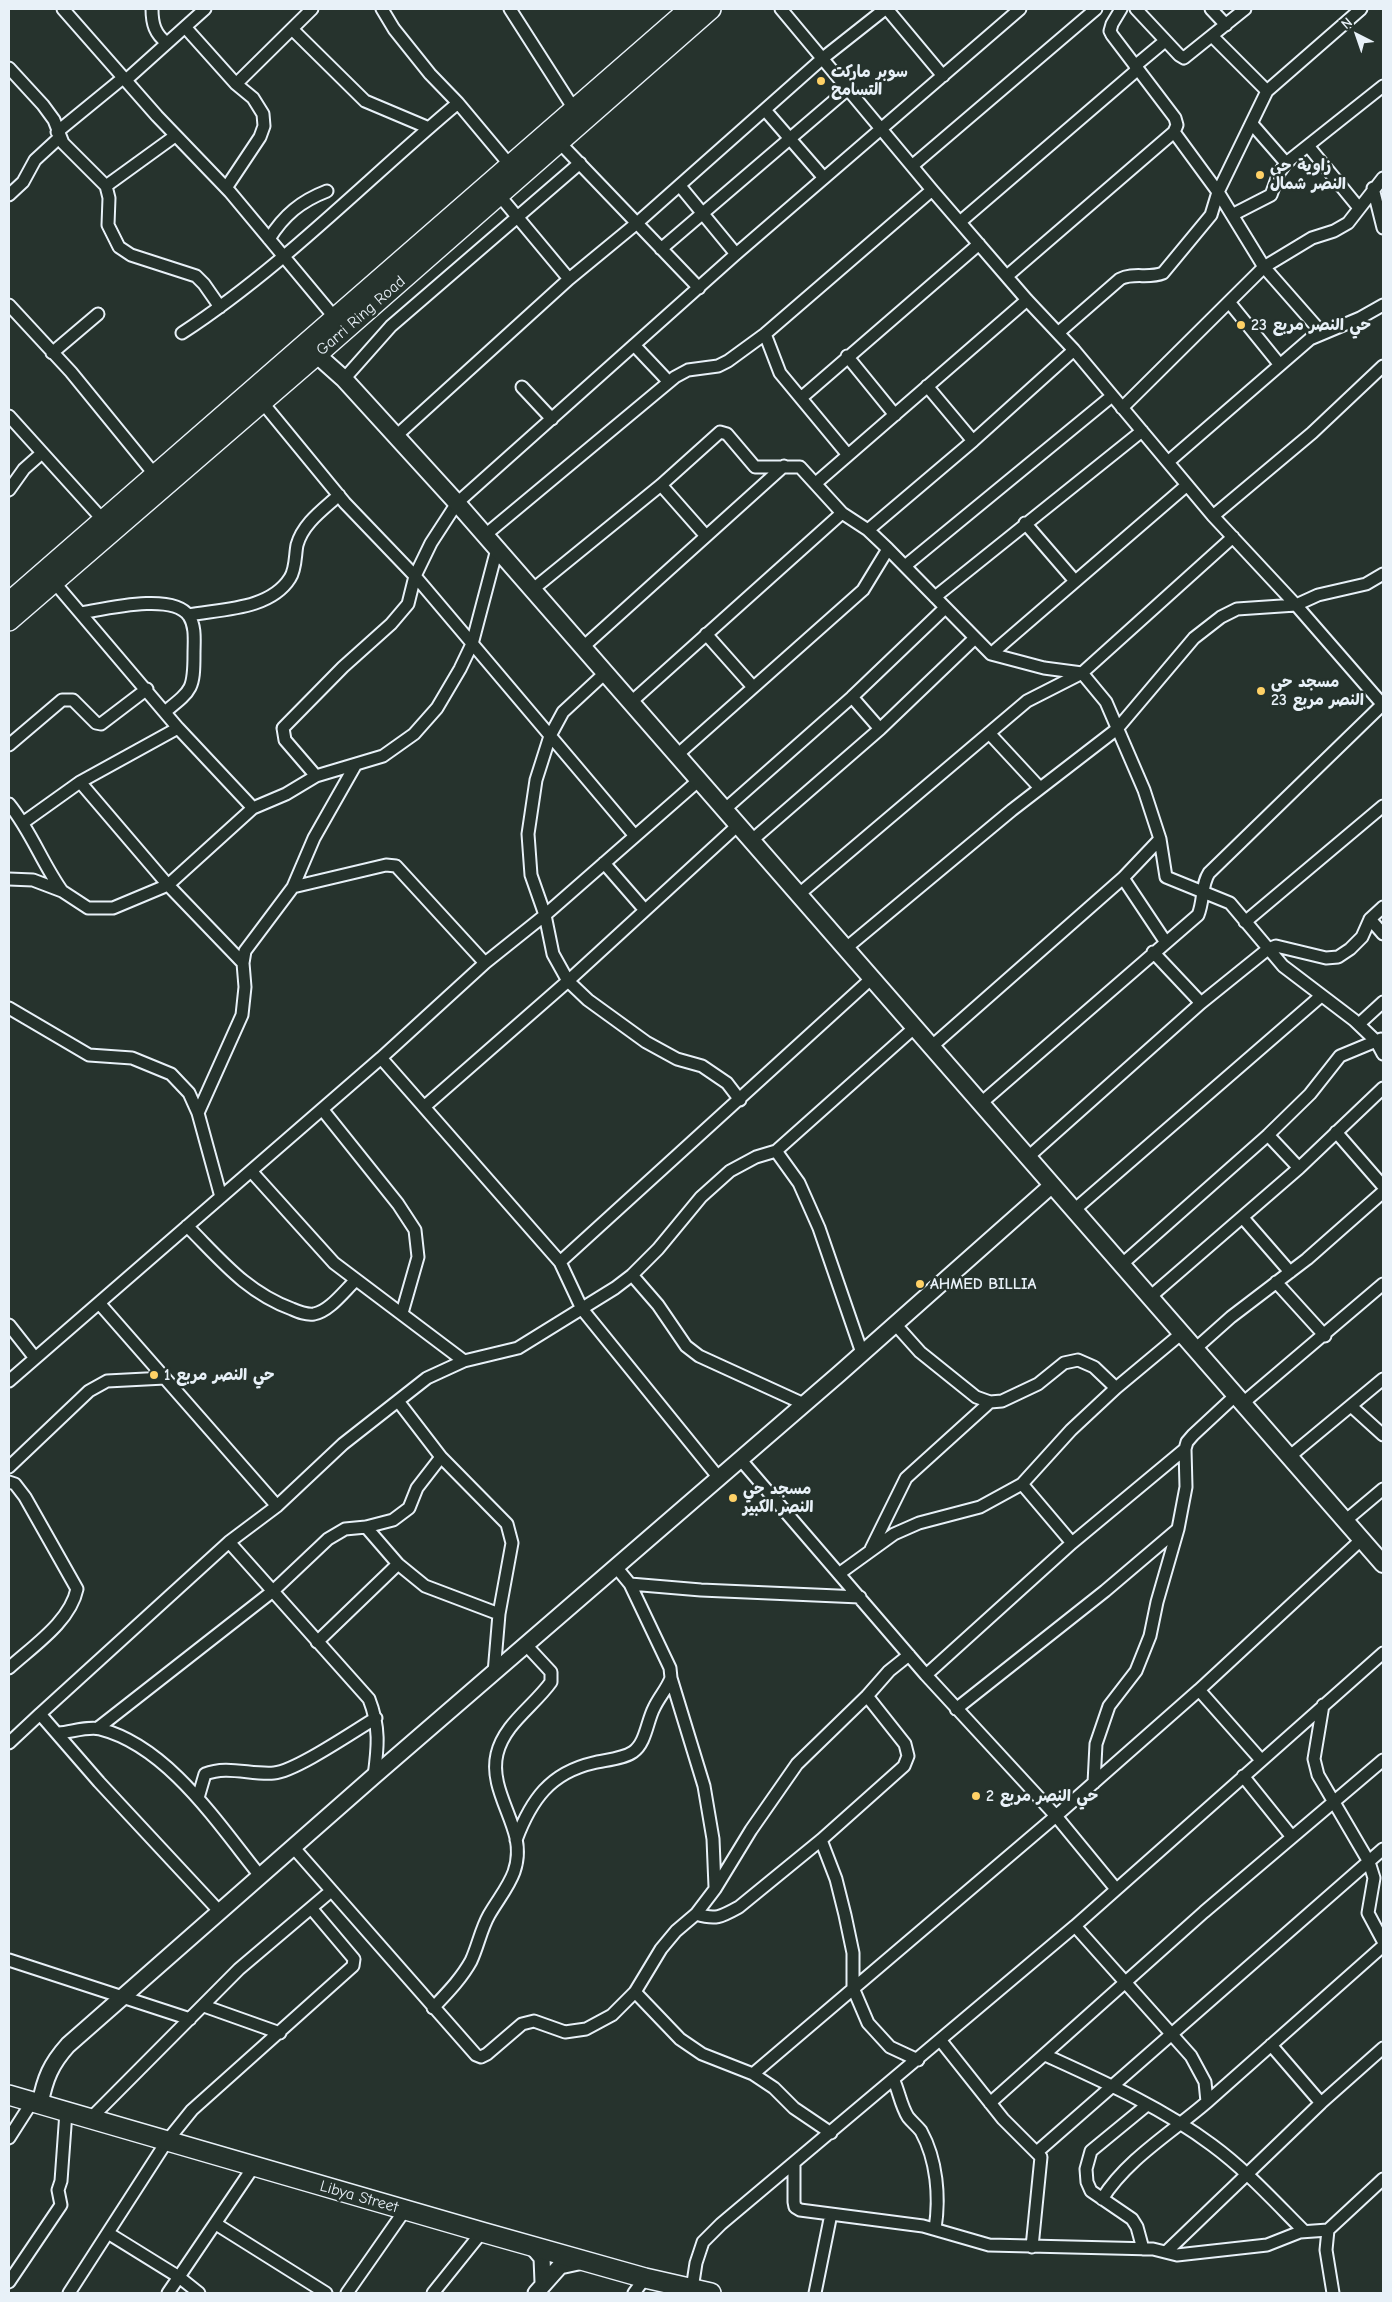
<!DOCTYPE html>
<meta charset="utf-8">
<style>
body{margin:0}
#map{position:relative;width:1392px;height:2302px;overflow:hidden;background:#26332d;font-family:"Comic Neue",sans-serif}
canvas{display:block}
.frame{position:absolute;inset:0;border:10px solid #e8f1f8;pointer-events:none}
.north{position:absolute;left:1332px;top:10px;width:50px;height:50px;-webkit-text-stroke:4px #26332d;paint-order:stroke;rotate:319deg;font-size:14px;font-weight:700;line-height:20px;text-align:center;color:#e8f1f8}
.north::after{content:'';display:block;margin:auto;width:18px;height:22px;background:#e8f1f8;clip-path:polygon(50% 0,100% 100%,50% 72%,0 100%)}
</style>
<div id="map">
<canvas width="1392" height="2302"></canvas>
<div class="frame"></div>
<div class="north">N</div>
</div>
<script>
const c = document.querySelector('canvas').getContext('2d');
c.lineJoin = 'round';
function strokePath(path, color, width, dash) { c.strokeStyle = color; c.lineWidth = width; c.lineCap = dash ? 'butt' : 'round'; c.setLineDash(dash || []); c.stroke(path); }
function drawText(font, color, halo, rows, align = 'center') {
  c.font = font + ' "Comic Neue","Playpen Sans Arabic",sans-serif'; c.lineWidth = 5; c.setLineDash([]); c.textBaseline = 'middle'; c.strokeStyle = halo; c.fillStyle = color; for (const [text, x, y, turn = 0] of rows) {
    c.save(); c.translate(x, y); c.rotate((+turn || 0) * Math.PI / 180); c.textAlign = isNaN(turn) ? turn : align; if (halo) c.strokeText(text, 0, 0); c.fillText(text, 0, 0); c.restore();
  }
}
const minor = new Path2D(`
 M 63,9 L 157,116 L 230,192 L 335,318
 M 152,9 C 152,24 155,34 167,43
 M 382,9 L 394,29 L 430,74 L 458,103 L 509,164
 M 510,9 L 574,109
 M 781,9 L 932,190 L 1027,300 L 1074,350 L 1213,516 L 1296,605 L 1383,705
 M 887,9 L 943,76
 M 1121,9 L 1112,24 L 1110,31 L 1112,35 L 1175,118 L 1177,125 L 1174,132 L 1218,192 L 1264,267 L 1322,333
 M 1136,9 L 1179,55 L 1184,58 L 1245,9
 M 1211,9 L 1226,25
 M 185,27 L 236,84 L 253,98 L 263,114 L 264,126 L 260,137 L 226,188
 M 292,29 L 365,101 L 429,128
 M 1213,37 L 1267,91
 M 1135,66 L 1165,41
 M 9,68 L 43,105 L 54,120 L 63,143 L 106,186 L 109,198 L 108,225 L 119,247 L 131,255 L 196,276 L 204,284 L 220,307
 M 126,80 L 205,9
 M 236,84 L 312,9
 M 765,110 L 824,178
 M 1252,124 L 1286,163
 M 57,132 L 123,78
 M 559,142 L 699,288
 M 1309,147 L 1359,208
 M 912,166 L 1096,9
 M 106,186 L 175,136
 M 680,186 L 736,254
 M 1373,188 L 1383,228
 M 9,195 L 23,182 L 35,160 L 60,137
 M 499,195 L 569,279
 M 1232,215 L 1271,195 L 1279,173 L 1286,163 L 1383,86
 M 960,222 L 1137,70
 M 269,239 C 284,215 301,201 327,191
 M 661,249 L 849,88
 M 1007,276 L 1174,132
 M 1229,302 L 1280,365
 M 9,305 L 71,372 L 155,475
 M 182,333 C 283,267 366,180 458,103
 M 1058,333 L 1120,279 C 1133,272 1149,279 1163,273 L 1211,215 L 1218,192 L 1267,91 L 1361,9
 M 765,334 L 780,373 L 848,455
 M 634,345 L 668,381
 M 52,353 L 98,314
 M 847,356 L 895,415
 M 344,379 L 391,326 L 580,163
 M 927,386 L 973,441
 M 522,387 L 552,419
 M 801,398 L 979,244
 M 262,402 L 345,503 L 415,576 L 635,836
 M 1122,408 L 1264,267 L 1312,238 L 1334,231 L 1348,223 L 1383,178
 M 9,416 L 103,520
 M 395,437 L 569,279 L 637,223 L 823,58 L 885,9
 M 1168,462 L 1310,339 L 1360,318 L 1383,305
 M 816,483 L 1027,300
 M 661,485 L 706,536
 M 9,490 L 24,469 L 42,453
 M 1213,516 L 1312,433 L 1383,366
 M 1025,523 L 1075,581
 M 868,530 L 973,441 L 1074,350
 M 484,536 L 675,377 L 688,370 L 718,366 L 728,361 L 765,334 L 932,190
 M 905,566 L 1112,396
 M 54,582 L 178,728 L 253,808
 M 532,590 L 661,485 L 720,432 L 727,434 L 755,467 L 800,467 L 842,513 L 868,530 L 888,549 L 991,654 L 1044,668 L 1082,673 L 1106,702 L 1144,790 L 1160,839 L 1166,877 L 1230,903 L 1283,966 L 1354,1020 L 1376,1041 L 1383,1054
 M 935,597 L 1142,431
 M 81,613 C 105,609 173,592 189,616 C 196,627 194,641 194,654 C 194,689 192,690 166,711
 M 188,615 C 221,609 270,610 290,578 C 296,569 295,555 297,545 C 303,523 324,509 339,495
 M 706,634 L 753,687
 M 582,648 L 784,466
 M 991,654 L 1187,485
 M 604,674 L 563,712 L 550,736 L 536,780 L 528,834 L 531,875 L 545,915 L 553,954 L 568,981 L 588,1000 L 646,1042 L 677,1059 L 702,1066 L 727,1083 L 740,1100
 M 630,703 L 842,513
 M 880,729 L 975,638
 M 989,733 L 1040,788
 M 9,745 L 62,700 L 73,700 L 96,723 L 101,724 L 147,689
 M 676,756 L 863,590 L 888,549
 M 316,776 L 285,740 L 283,728 L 343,667 L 391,624 L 408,604 L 415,576 L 431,543 L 457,503 L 736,254 L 1020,9
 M 80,782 L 168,885 L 243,963
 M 9,804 C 31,831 42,863 62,891
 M 724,810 L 852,697 L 945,608
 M 24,822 L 80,782 L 178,728
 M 751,841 L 880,729 L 852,697
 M 604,863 L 644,909
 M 1123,878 L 1165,941
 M 9,879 L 33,880 L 62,891 L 88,908 L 113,908 L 168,885 L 253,808 L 286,794 L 316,776 L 383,756 L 414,734 L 437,708 L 460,669 L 472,644 L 497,549
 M 293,887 L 386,865 L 396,866 L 485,963
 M 798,895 L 1027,701 L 1082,673 L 1233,537
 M 1370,919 L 1383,934
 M 1245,922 L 1383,806
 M 845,949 L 1012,810 L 1117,729 L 1194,638 L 1221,617 L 1237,609 L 1296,605 L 1318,595 L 1366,584 L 1383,574
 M 1201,1003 L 1268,949 L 1276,946 L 1326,958 L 1338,957 L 1350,949 L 1362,937 L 1370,919 L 1383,907
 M 9,1008 L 89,1055 L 132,1058 L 171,1074 L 189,1093 L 198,1113 L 221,1197
 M 1359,1024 L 1383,1002
 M 931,1047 L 1123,878 L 1160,839
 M 381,1058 L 560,1262 L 582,1309 L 719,1478
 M 980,1104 L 1198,915 C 1204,901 1201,885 1209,873 L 1383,704
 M 424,1107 L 568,981 L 737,826
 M 322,1109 L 398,1204 L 415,1230 L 418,1257 L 402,1313
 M 198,1113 L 242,1015 L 245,987 L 243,963 L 245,951 L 293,887 L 314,838 L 356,764
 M 1336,1132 L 1383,1186
 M 776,1151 L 799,1183 L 819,1228 L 862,1353
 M 1027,1158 L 1201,1003 L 1153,952
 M 1299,1168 L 1383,1088
 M 251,1171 L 334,1263 L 464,1361
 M 1073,1211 L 1321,996
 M 1243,1218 L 1290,1272
 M 187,1226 C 221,1260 246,1292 292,1309 C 299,1312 306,1315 314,1314 C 330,1311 345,1290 356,1280
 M 560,1262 L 872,978
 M 1121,1265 L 1268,1135 L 1310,1094 L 1340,1056 L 1381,1039
 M 632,1275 L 658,1305 L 686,1346 L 699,1356 L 804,1404
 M 1276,1282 L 1325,1336
 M 1150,1297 L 1299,1168 L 1268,1135
 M 99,1303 L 277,1506
 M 895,1324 L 920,1352 L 976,1397 L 990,1402 L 1002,1401 L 1038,1384 L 1064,1363 L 1078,1360 L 1094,1367 L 1116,1388
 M 9,1325 L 35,1358
 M 1195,1349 L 1231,1317 L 1307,1259 L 1383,1192
 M 9,1381 L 381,1058 L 485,963 L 545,915 L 698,781
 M 398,1401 L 441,1457 L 507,1524 L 512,1543 L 499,1614 L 494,1673
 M 1243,1403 L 1383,1284
 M 1351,1406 L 1383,1435
 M 1289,1457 L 1383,1379
 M 740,1459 L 926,1675 L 1056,1816 L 1116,1889
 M 9,1467 L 89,1391 L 107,1381 L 165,1378
 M 9,1482 L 15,1484 L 25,1497 L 77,1589 C 70,1622 33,1646 9,1668
 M 1022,1484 L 1072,1543
 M 1345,1521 L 1383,1489
 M 366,1527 L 398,1564 L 425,1586 L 499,1614
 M 229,1542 L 369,1699 C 380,1727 378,1747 374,1776
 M 871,1549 L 906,1478 L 990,1402
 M 616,1567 L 630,1584 L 670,1668 L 671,1678 L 704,1786 L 713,1839 L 715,1887
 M 840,1573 L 894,1534 L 919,1523 L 980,1507 L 1022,1484 L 1071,1430 L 1116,1388 L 1182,1333
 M 630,1584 L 701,1590 L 860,1597
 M 317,1642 L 398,1564
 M 926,1675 L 1072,1543 L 1185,1449 L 1187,1442 L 1193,1435 L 1236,1395
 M 1199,1690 L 1261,1760
 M 1323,1705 L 1314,1759 L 1318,1775 L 1369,1862 L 1374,1878 L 1368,1913 L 1383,1941
 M 956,1709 L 1105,1591 L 1178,1529
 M 98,1728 L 273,1591 L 328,1539 L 345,1529 L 366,1527 L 393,1520 L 409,1508 L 417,1488 L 441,1457
 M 59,1733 C 71,1732 89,1726 100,1729 C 168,1746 219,1825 261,1877
 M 9,1743 L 40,1714
 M 1243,1776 L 1292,1837
 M 1094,1783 L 1096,1744 L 1109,1706 L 1136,1671 L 1150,1636 L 1157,1602 L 1178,1529 L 1186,1487 L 1185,1449
 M 198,1798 L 205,1774 C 227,1765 251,1775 274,1773 C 296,1771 354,1731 376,1718
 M 516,1840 C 531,1800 550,1773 593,1763 C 605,1760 623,1759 633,1752 C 646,1743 647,1721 654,1708 C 659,1697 667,1689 671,1678
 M 821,1840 L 836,1879 L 845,1915 L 853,1953 L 853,1988 L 868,2023 L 890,2047 L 918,2060
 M 294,1848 L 476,2055 L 481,2057 L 487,2054 L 522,2024 L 534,2021 L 565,2032 L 586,2029 L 612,2015 L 635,1992 L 661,1949 L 676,1931 L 696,1914 L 715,1889 L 751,1830 L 797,1764 L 867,1696 L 889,1671 L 909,1655
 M 220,1912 L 99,1782 L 40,1714 L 229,1542 L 277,1506 L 343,1444 L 427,1378 L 464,1361 L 518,1348 L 615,1288 L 632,1275 L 658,1249 L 701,1197 L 730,1171 L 756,1157 L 776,1151 L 914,1028
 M 696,1914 C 716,1920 721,1917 739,1907 L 821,1840 L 904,1766 L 908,1756 L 905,1744 L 867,1696
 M 1075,1926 L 1191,2056 L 1205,2082 L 1207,2102
 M 9,1960 L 190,2019
 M 635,1992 L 680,2039 L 702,2054 L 753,2074 L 774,2088 L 794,2108 L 831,2133
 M 204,2006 L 280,2033
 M 433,2008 C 447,1993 461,1979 471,1961 C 478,1946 481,1929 489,1915 C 504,1889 523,1872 516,1838 C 510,1811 490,1783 497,1754 C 504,1724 534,1706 551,1682 L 551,1672 L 526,1645
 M 941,2041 L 1003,2119 L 1041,2157 L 1032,2247
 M 1271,2045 L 1321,2103
 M 1045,2055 C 1102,2081 1161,2107 1212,2145 C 1246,2170 1274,2201 1304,2231
 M 753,2074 L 1056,1816 L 1199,1690 L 1362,1539
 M 894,2081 C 899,2092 901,2106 908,2117 C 912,2122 917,2126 921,2131 C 937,2160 940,2197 935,2229
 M 990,2103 L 1204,1912 L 1383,1760
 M 90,2119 L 239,1969 L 331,1891
 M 9,2138 L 32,2102
 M 1037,2152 L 1383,1849
 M 794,2165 L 794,2202 L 795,2207 L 800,2210 L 923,2226 L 989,2245 L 1153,2249 L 1177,2255 L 1267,2245 L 1300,2232 L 1328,2230
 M 1102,2199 C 1127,2159 1171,2133 1207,2102 C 1266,2050 1324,1998 1383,1946
 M 216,2224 L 326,2293
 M 108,2233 L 179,2277 L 199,2293
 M 1143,2249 L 1137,2227 L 1132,2219 L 1091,2191 L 1087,2182 L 1086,2169 L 1091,2151 L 1147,2105
 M 1166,2252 L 1321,2103 L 1383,2048
 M 9,2282 L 61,2205 L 58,2190 L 61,2181 L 66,2112
 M 692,2289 L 696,2263 L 703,2242 L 721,2224 L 1075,1926 L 1383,1653
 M 69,2293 L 167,2141 L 192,2110 L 353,1966 L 354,1959 L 311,1908
 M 168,2293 L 254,2166
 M 347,2293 L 405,2210
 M 433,2293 L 482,2232
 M 634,2293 L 645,2278
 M 815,2293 L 831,2214
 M 1333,2293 L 1326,2250 L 1328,2230 L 1383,2179`);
const tertiary = new Path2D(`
 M 40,2104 C 45,2078 51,2064 68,2045 L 374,1776 L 839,1374 L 1051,1186
 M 532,2246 L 542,2258 L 543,2282
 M 536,2293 L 560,2266 L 583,2261`);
const secondary = new Path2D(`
 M 307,346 L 344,379 L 457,503 L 1383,1564`);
const trunk = new Path2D(`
 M 9,602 L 689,9
 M 9,621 L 318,354 L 711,9
 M 9,2095 L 482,2232 L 645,2278 L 711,2293`);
const markers = [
 [821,81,5,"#ffd166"],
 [1260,175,5,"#ffd166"],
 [1241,325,5,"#ffd166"],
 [1261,691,5,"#ffd166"],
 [920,1284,5,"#ffd166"],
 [154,1375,5,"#ffd166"],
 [733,1498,5,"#ffd166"],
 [976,1796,5,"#ffd166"]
];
const poiNames = [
 ["سوبر ماركت",831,72],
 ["التسامح",831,90],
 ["زاوية حي",1270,166],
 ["النصر شمال",1270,184],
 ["حي النصر مربع 23",1251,325],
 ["مسجد حي",1271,682],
 ["النصر مربع 23",1271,700],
 ["AHMED BILLIA",930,1284],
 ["حي النصر مربع 1",164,1375],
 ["مسجد حي",743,1489],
 ["النصر الكبير",743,1507],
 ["حي النصر مربع 2",986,1796]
];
const streetNames = [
 ["Garri Ring Road",361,316,-41],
 ["Libya Street",359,2197,16]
];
strokePath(minor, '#e8f1f8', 15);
strokePath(tertiary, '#e8f1f8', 19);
strokePath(secondary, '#e8f1f8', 20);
strokePath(trunk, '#e8f1f8', 22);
strokePath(minor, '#26332d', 11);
strokePath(tertiary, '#26332d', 15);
strokePath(secondary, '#26332d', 16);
strokePath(trunk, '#26332d', 19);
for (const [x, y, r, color] of markers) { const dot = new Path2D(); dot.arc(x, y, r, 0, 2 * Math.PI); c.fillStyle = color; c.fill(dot); strokePath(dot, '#26332d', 2); }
drawText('bold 16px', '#e8f1f8', '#26332d', poiNames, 'left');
drawText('16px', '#e8f1f8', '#26332d', streetNames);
</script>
